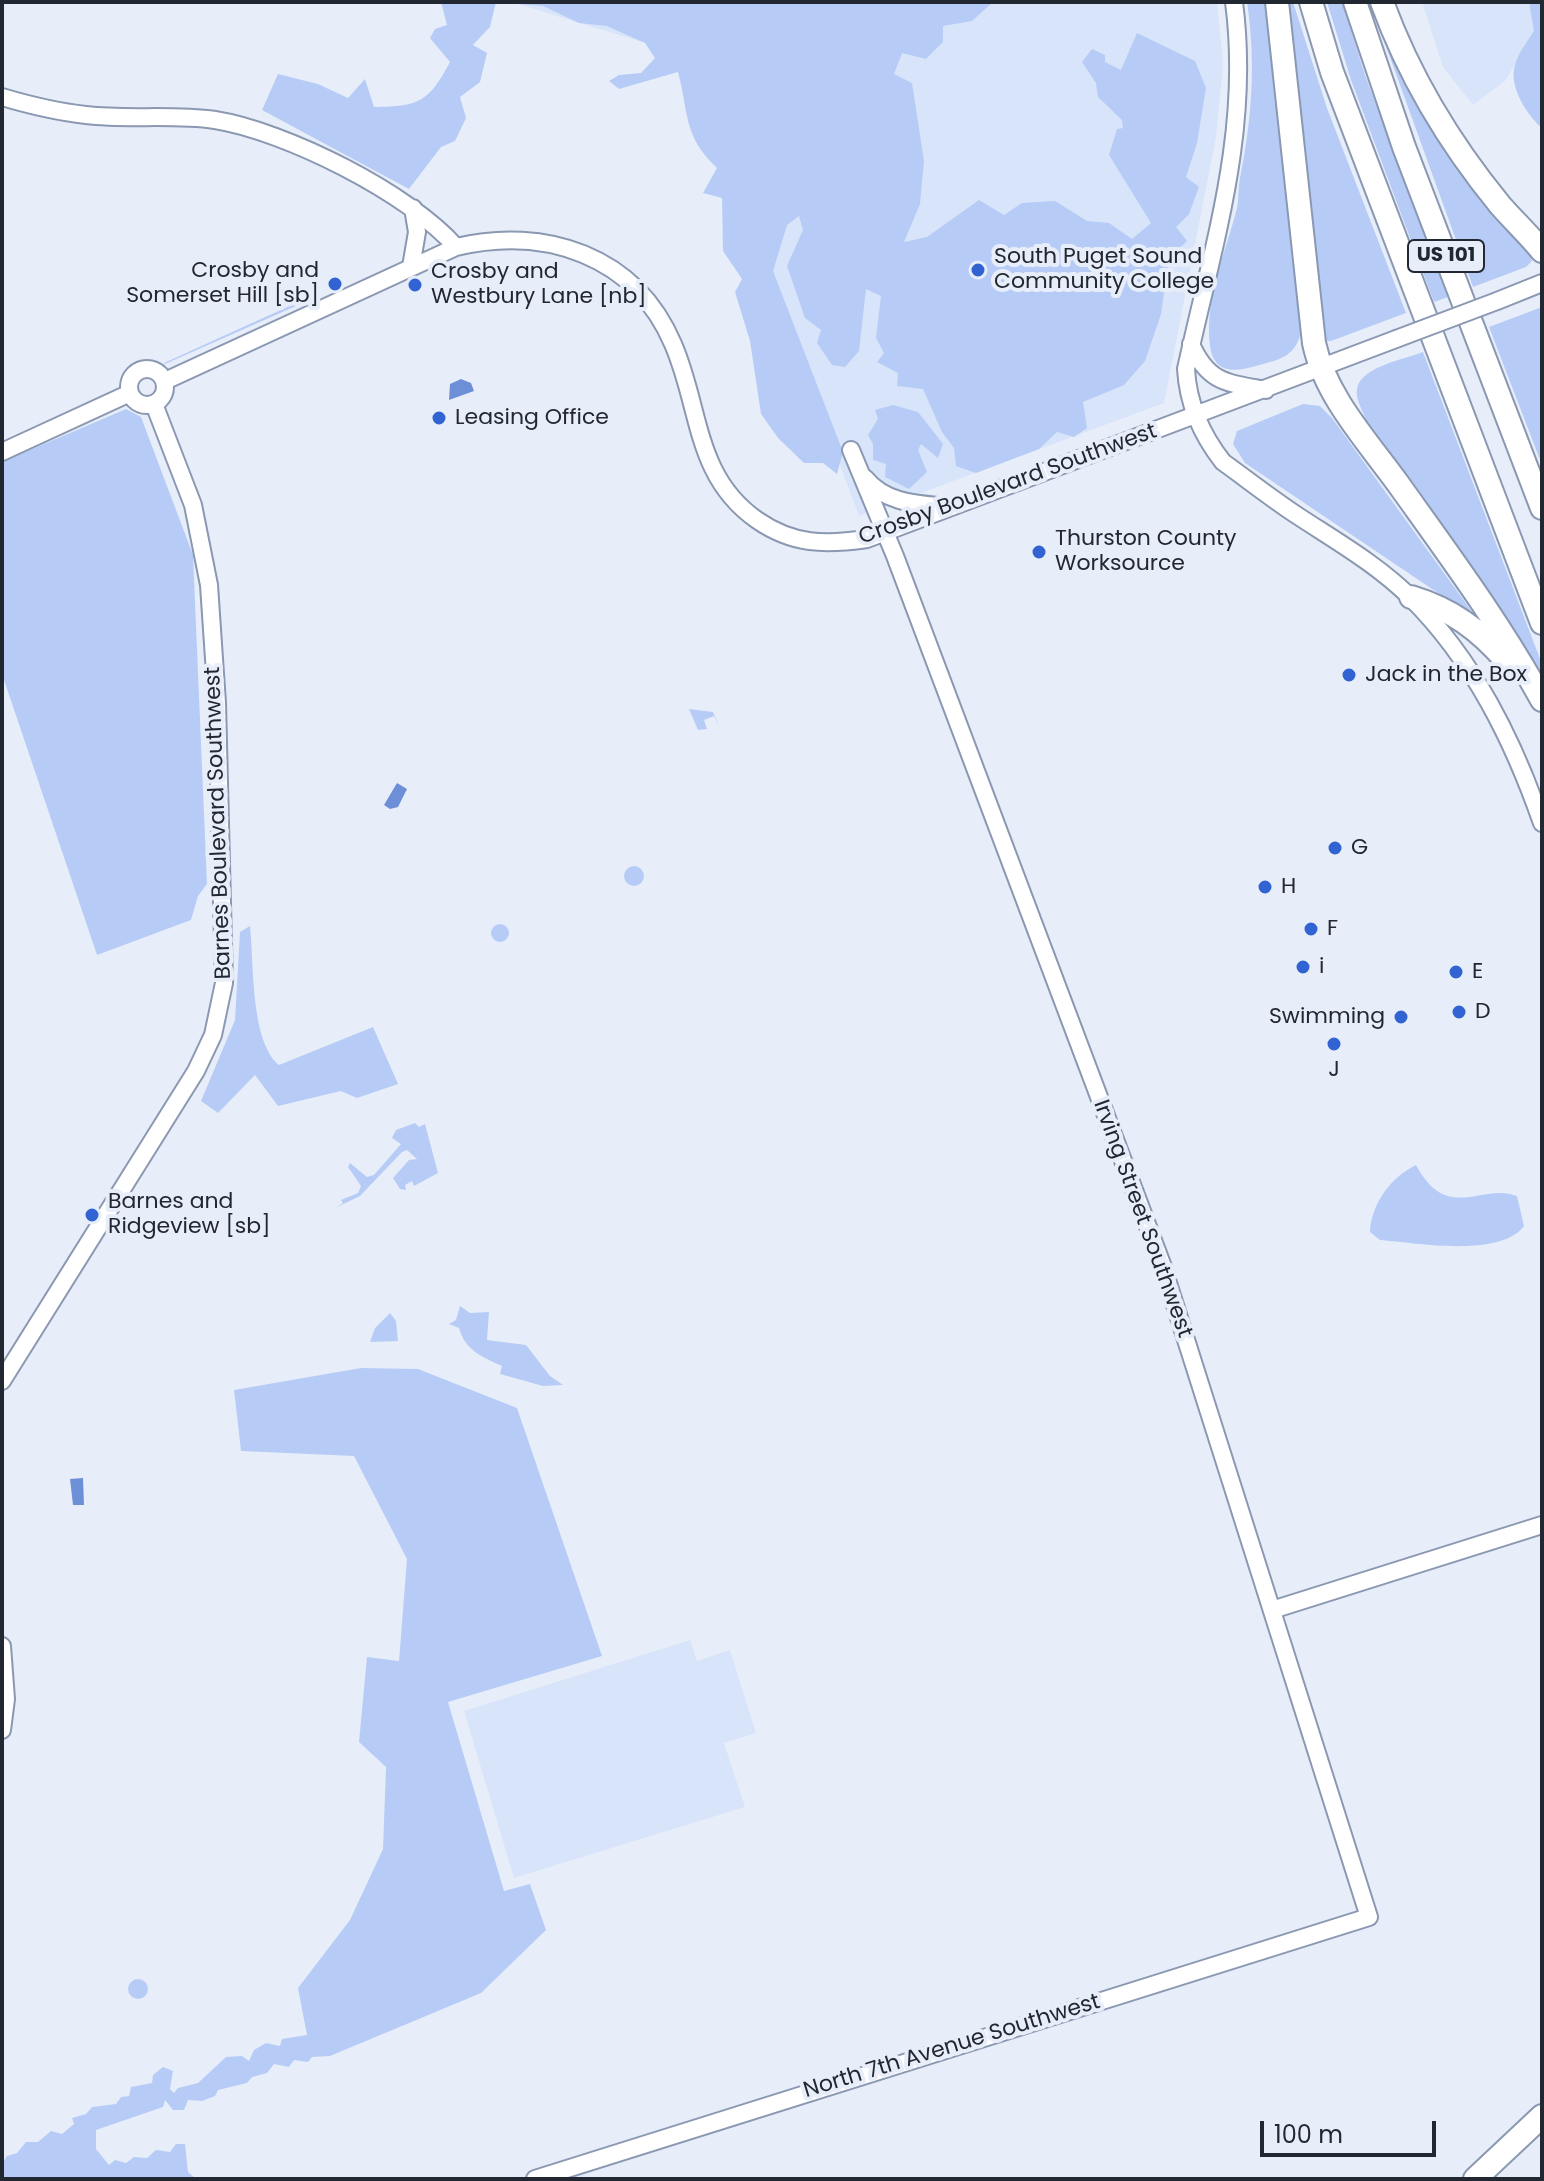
<!DOCTYPE html>
<style>
body{margin:0}
#map{position:relative;width:1544px;height:2181px;overflow:hidden;background:#e8eef9;font-family:Poppins,sans-serif}
canvas{display:block}
.frame{position:absolute;inset:0;border:4px solid #222832;pointer-events:none}
.scale{position:absolute;left:1260px;top:2121px;width:176px;height:36px;box-sizing:border-box;border:4px solid #222832;border-top:0;padding-left:10px;font-size:24px;line-height:28px;white-space:nowrap;color:#222832;-webkit-text-stroke:6px #e8eef9;paint-order:stroke}
</style>
<div id="map">
<canvas width="1544" height="2181"></canvas>
<div class="frame"></div>
<div class="scale">100 m</div>
</div>
<script>
const c = document.querySelector('canvas').getContext('2d');
c.lineJoin = 'round';
function fillPath(path, color) { c.fillStyle = color; c.fill(path, 'evenodd'); }
function strokePath(path, color, width, dash) { c.strokeStyle = color; c.lineWidth = width; c.lineCap = dash ? 'butt' : 'round'; c.setLineDash(dash || []); c.stroke(path); }
function drawText(font, color, halo, rows, align = 'center') {
  c.font = font + ' Poppins,sans-serif'; c.lineWidth = 8; c.setLineDash([]); c.textBaseline = 'middle'; c.strokeStyle = halo; c.fillStyle = color; for (const [text, x, y, turn = 0] of rows) {
    c.save(); c.translate(x, y); c.rotate((+turn || 0) * Math.PI / 180); c.textAlign = isNaN(turn) ? turn : align; if (halo) c.strokeText(text, 0, 0); c.fillText(text, 0, 0); c.restore();
  }
}
const built = new Path2D(`
 M 511,2 L 1217,2 L 1223,64 L 1216,137 L 1164,403 L 859,516 L 685,55 Z
 M 1422,2 L 1529,2 L 1535,31 L 1505,81 L 1473,105 L 1443,67 Z
 M 690,1640 L 697,1661 L 730,1650 L 756,1733 L 724,1743 L 745,1807 L 514,1878 L 464,1711 Z`);
const green = new Path2D(`
 M 441,2 L 993,2 L 972,21 L 943,26 L 943,42 L 926,59 L 902,53 L 894,74 L 912,83 L 924,161 L 920,204 L 904,242 L 927,237 L 979,200 L 1004,215 L 1022,203 L 1055,201 L 1087,221 L 1109,223 L 1132,239 L 1151,223 L 1109,155 L 1117,129 L 1123,128 L 1122,120 L 1098,97 L 1096,83 L 1082,62 L 1092,49 L 1105,55 L 1105,62 L 1121,70 L 1137,33 L 1195,61 L 1206,88 L 1197,143 L 1186,177 L 1199,187 L 1189,214 L 1176,227 L 1187,241 L 1169,258 L 1161,314 L 1145,361 L 1124,385 L 1083,402 L 1087,428 L 1074,437 L 1057,432 L 1039,449 L 976,473 L 956,466 L 954,448 L 942,432 L 923,389 L 897,386 L 898,373 L 877,362 L 884,353 L 876,338 L 881,296 L 866,289 L 859,351 L 845,367 L 832,365 L 817,343 L 821,330 L 805,318 L 787,266 L 803,230 L 799,216 L 787,225 L 773,271 L 843,452 L 837,474 L 823,463 L 804,463 L 778,438 L 761,414 L 750,341 L 735,292 L 742,279 L 723,251 L 722,198 L 703,193 L 717,168 C 683,136 689,114 678,72 L 619,89 L 609,81 L 619,75 L 641,73 L 655,58 L 645,43 L 607,26 L 579,23 L 543,6 L 496,2 L 490,27 L 473,45 L 487,53 L 480,82 L 460,97 L 466,118 L 455,141 L 441,147 L 409,189 L 262,110 L 278,74 L 318,84 L 348,98 L 365,79 L 374,107 C 419,106 428,103 450,62 L 430,38 L 435,29 L 447,25 Z
 M 1247,2 L 1269,2 L 1302,327 C 1297,357 1281,359 1256,366 C 1234,372 1214,374 1210,346 C 1204,300 1226,251 1237,208 C 1239,198 1238,188 1240,178 C 1252,119 1256,62 1247,2 Z
 M 1284,2 L 1293,2 L 1327,108 L 1406,313 L 1331,341 L 1325,341 L 1322,332 Z
 M 1327,2 L 1342,2 L 1365,75 L 1448,297 L 1434,302 L 1351,80 Z
 M 1370,2 L 1374,2 L 1531,254 L 1532,261 L 1526,267 L 1473,287 Z
 M 1529,2 L 1542,2 L 1542,128 C 1527,115 1508,86 1515,65 C 1518,53 1528,41 1534,31 Z
 M 316,294 L 305,302 L 165,364 L 164,363 Z
 M 1542,307 L 1542,465 L 1489,327 Z
 M 1423,352 L 1542,664 L 1542,677 L 1492,597 L 1366,420 C 1363,411 1355,399 1357,389 C 1360,367 1405,359 1423,352 Z
 M 1303,404 L 1320,406 L 1332,418 L 1478,620 L 1245,463 L 1233,444 L 1237,431 Z
 M 893,405 L 918,412 L 943,444 L 938,458 L 921,444 L 918,450 L 927,472 L 909,489 L 885,477 L 886,464 L 873,460 L 873,444 L 868,435 L 878,419 L 875,410 Z
 M 126,409 L 141,417 L 193,555 L 207,884 L 198,896 L 191,920 L 97,955 L 2,674 L 2,462 Z
 M 689,709 L 713,712 L 719,725 L 714,716 L 704,720 L 707,729 L 698,730 Z
 M624 876a10 10 0 1 1 20 0a10 10 0 1 1-20 0Z
 M491 933a9 9 0 1 1 18 0a9 9 0 1 1-18 0Z
 M 250,926 C 254,962 250,1041 279,1065 L 373,1027 L 398,1084 L 357,1098 L 341,1091 L 278,1106 L 255,1075 L 218,1113 L 201,1101 L 235,1020 L 240,932 Z
 M 415,1123 L 419,1127 L 425,1124 L 438,1173 L 414,1186 L 412,1181 L 405,1185 L 406,1190 L 400,1189 L 393,1178 L 409,1160 L 417,1159 L 407,1150 L 402,1152 L 360,1196 L 335,1208 L 343,1203 L 341,1200 L 358,1193 L 361,1186 L 348,1167 L 350,1163 L 367,1177 L 374,1175 L 401,1144 L 392,1138 L 396,1130 Z
 M 1416,1165 C 1448,1224 1481,1182 1517,1196 L 1524,1226 C 1500,1258 1416,1243 1380,1240 L 1370,1232 C 1371,1204 1391,1177 1416,1165 Z
 M 460,1306 L 470,1313 L 489,1312 L 487,1340 L 526,1345 L 550,1376 L 563,1385 L 543,1386 L 500,1374 L 502,1366 C 482,1357 465,1350 459,1328 L 449,1324 L 456,1320 Z
 M 390,1313 L 396,1321 L 398,1341 L 370,1342 L 375,1328 Z
 M 361,1368 L 418,1369 L 517,1408 L 602,1656 L 448,1702 L 504,1891 L 530,1884 L 546,1930 L 481,1993 L 330,2056 L 312,2057 L 308,2062 L 294,2060 L 289,2067 L 274,2064 L 267,2073 L 252,2077 L 247,2083 L 218,2090 L 215,2096 L 202,2101 L 188,2100 L 184,2110 L 173,2110 L 165,2100 L 163,2107 L 96,2130 L 96,2149 L 109,2165 L 115,2160 L 126,2163 L 134,2157 L 147,2158 L 156,2150 L 170,2152 L 176,2144 L 185,2144 L 188,2172 L 196,2179 L 2,2179 L 2,2164 L 7,2156 L 17,2153 L 26,2142 L 38,2142 L 51,2131 L 62,2134 L 74,2124 L 72,2118 L 86,2114 L 92,2107 L 116,2104 L 121,2097 L 129,2096 L 131,2087 L 152,2083 L 153,2075 L 163,2067 L 173,2071 L 170,2089 L 174,2093 L 178,2088 L 198,2083 L 226,2057 L 242,2056 L 249,2061 L 254,2050 L 266,2043 L 280,2046 L 282,2039 L 307,2035 L 298,1988 L 350,1920 L 383,1849 L 386,1767 L 359,1742 L 367,1657 L 399,1661 L 407,1559 L 354,1456 L 241,1451 L 234,1390 Z
 M128 1989a10 10 0 1 1 20 0a10 10 0 1 1-20 0Z`);
const water = new Path2D(`
 M 461,379 L 471,383 L 474,391 L 449,400 L 450,384 Z
 M 397,783 L 407,789 L 398,807 L 390,809 L 384,805 Z
 M 83,1478 L 84,1505 L 73,1505 L 70,1479 Z`);
const secondary = new Path2D(`
 M 1234,2 C 1251,131 1213,245 1186,369 C 1188,405 1201,434 1223,462 C 1248,480 1272,499 1298,516 C 1336,541 1378,565 1411,598 C 1474,661 1513,740 1542,823
 M 2,97 C 29,105 58,112 86,115 C 128,120 172,114 215,120 C 285,131 409,193 456,247
 M 411,267 L 417,232 L 413,208
 M 1497,301 L 1542,283
 M 1191,344 C 1208,383 1227,383 1266,390
 M129 387a18 18 0 1 1 36 0a18 18 0 1 1-36 0Z
 M 165,381 L 456,247 C 545,226 635,255 673,344 C 701,408 694,476 757,520 C 793,545 825,545 867,539 L 1396,339
 M 2,452 L 130,393
 M 865,478 C 886,504 918,504 949,507
 M 2,1381 L 196,1071 L 213,1035 L 224,983 L 217,703 L 209,585 L 193,505 L 154,404
 M 1272,1610 L 1542,1525
 M 2,1646 L 6,1699 L 2,1730
 M 535,2179 L 1369,1917 L 1162,1264 L 895,556 L 851,450`);
const highway = new Path2D(`
 M 1277,2 L 1314,343 C 1325,396 1368,442 1399,485 C 1449,555 1501,625 1542,700
 M 1311,2 L 1332,72 L 1542,623
 M 1355,2 L 1404,147 L 1542,508
 M 1382,2 C 1409,76 1450,144 1500,205 C 1514,221 1529,235 1542,251
 M 1411,597 C 1451,609 1480,630 1507,662
 M 1475,2179 L 1542,2116`);
const secondaryBridge = new Path2D(`
 M 1396,339 L 1497,301`);
const markers = [
 [978,270,8,"#3263d2"],
 [335,284,8,"#3263d2"],
 [415,285,8,"#3263d2"],
 [439,418,8,"#3263d2"],
 [1039,552,8,"#3263d2"],
 [1349,675,8,"#3263d2"],
 [1335,848,8,"#3263d2"],
 [1265,887,8,"#3263d2"],
 [1311,929,8,"#3263d2"],
 [1303,967,8,"#3263d2"],
 [1456,972,8,"#3263d2"],
 [1459,1012,8,"#3263d2"],
 [1401,1017,8,"#3263d2"],
 [1334,1044,8,"#3263d2"],
 [92,1215,8,"#3263d2"]
];
const shields = [
 [1446,256,76]
];
const shieldNames = [
 ["US 101",1446,256]
];
const poiNames = [
 ["South Puget Sound",994,257],
 ["Community College",994,282],
 ["Crosby and",319,271,"right"],
 ["Somerset Hill [sb]",319,296,"right"],
 ["Crosby and",431,272],
 ["Westbury Lane [nb]",431,297],
 ["Leasing Office",455,418],
 ["Thurston County",1055,539],
 ["Worksource",1055,564],
 ["Jack in the Box",1365,675],
 ["G",1351,848],
 ["H",1281,887],
 ["F",1327,929],
 ["i",1319,967],
 ["E",1472,972],
 ["D",1475,1012],
 ["Swimming",1385,1017,"right"],
 ["J",1334,1070,"center"],
 ["Barnes and",108,1202],
 ["Ridgeview [sb]",108,1227]
];
const streetNames = [
 ["Crosby Boulevard Southwest",1008,485,-20],
 ["Barnes Boulevard Southwest",219,823,-92],
 ["Irving Street Southwest",1142,1219,70],
 ["North 7th Avenue Southwest",952,2047,-17]
];
fillPath(built, '#d8e4f9');
fillPath(green, '#b6ccf7');
fillPath(water, '#6c8fd8');
strokePath(secondary, '#8a98b2', 20);
strokePath(highway, '#8a98b2', 26);
strokePath(secondary, '#fff', 16);
strokePath(highway, '#fff', 22);
strokePath(secondaryBridge, '#8a98b2', 20, []);
strokePath(secondaryBridge, '#fff', 16);
for (const [x, y, r, color] of markers) { const dot = new Path2D(); dot.arc(x, y, r, 0, 2 * Math.PI); c.fillStyle = color; c.fill(dot); strokePath(dot, '#e8eef9', 3); }
for (const [x, y, w] of shields) { const box = new Path2D(); box.roundRect(x - w / 2, y - 16, w, 32, 6); c.fillStyle = '#e8eef9'; c.fill(box); strokePath(box, '#222832', 2); }
drawText('bold 20px', '#222832', null, shieldNames);
drawText('22px', '#222832', '#e8eef9', poiNames, 'left');
drawText('22px', '#222832', '#e8eef9', streetNames);
</script>
